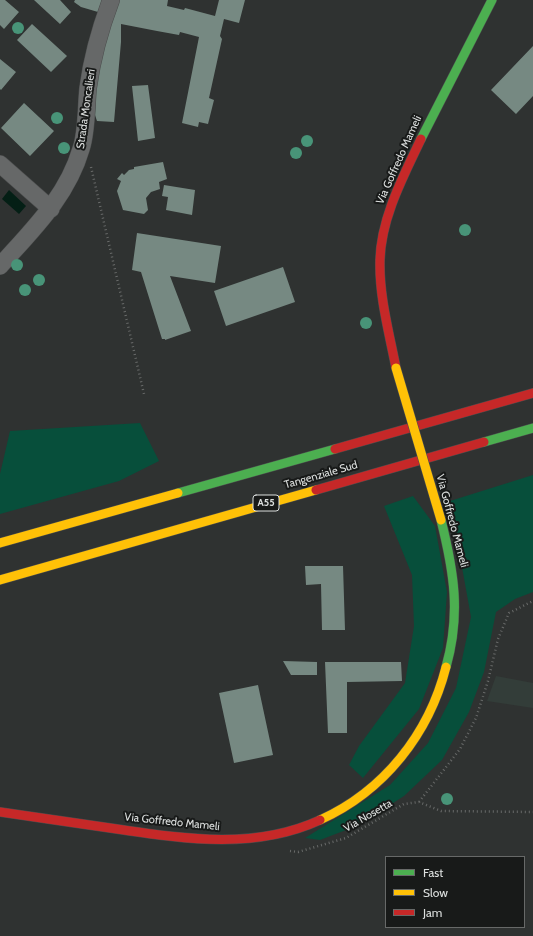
<!DOCTYPE html>
<style>
body{margin:0}
#map{position:relative;width:533px;height:936px;overflow:hidden;background:#2f3231;font-family:Cabin,sans-serif}
canvas{display:block}
.legend{position:absolute;left:385px;top:856px;width:140px;height:72px;box-sizing:border-box;background:#181a19;border:1px solid #676968;margin:0;padding:5px 7px;list-style:none;font-size:12px;color:#dde0df}
.legend li{display:flex;align-items:center;gap:8px;height:20px}
.legend b{width:20px;border:1px solid #676968}
</style>
<div id="map">
<canvas width="533" height="936"></canvas>
<ul class="legend">
<li><b style="height:5px;background:#4caf50"></b>Fast</li>
<li><b style="height:5px;background:#ffc107"></b>Slow</li>
<li><b style="height:5px;background:#c62828"></b>Jam</li>
</ul>
</div>
<script>
const c = document.querySelector('canvas').getContext('2d');
c.lineJoin = 'round';
function fillPath(path, color) { c.fillStyle = color; c.fill(path, 'evenodd'); }
function strokePath(path, color, width, dash) { c.strokeStyle = color; c.lineWidth = width; c.lineCap = dash ? 'butt' : 'round'; c.setLineDash(dash || []); c.stroke(path); }
function drawText(font, color, halo, rows, align = 'center') {
  c.font = font + ' Cabin,sans-serif'; c.lineWidth = 4; c.setLineDash([]); c.textBaseline = 'middle'; c.strokeStyle = halo; c.fillStyle = color; for (const [text, x, y, turn = 0] of rows) {
    c.save(); c.translate(x, y); c.rotate((+turn || 0) * Math.PI / 180); c.textAlign = isNaN(turn) ? turn : align; if (halo) c.strokeText(text, 0, 0); c.fillText(text, 0, 0); c.restore();
  }
}
const built = new Path2D(`
 M 496,676 L 533,683 L 533,708 L 487,701 Z`);
const green = new Path2D(`
 M 140,423 L 159,461 L 119,481 L 0,514 L 0,474 L 10,431 Z
 M 533,475 L 533,592 L 515,599 L 496,612 L 484,672 L 469,712 L 442,760 L 404,796 L 359,825 L 320,840 L 305,838 L 390,785 L 428,743 L 456,688 L 471,617 L 450,501 Z
 M 413,496 L 435,526 L 447,592 L 443,648 L 419,709 L 363,778 L 349,765 L 359,746 L 405,683 L 414,626 L 412,575 L 384,506 Z`);
const water = new Path2D(`
 M 9,190 L 26,206 L 19,214 L 2,199 Z`);
const building = new Path2D(`
 M 0,0 L 5,0 L 19,12 L 4,29 L 0,25 Z
 M 34,0 L 60,0 L 71,12 L 60,24 Z
 M 75,0 L 102,0 L 98,12 L 81,7 L 74,2 Z
 M 114,0 L 168,0 L 167,6 L 184,10 L 185,8 L 215,16 L 219,0 L 245,0 L 239,23 L 224,19 L 220,36 L 222,39 L 209,98 L 214,100 L 208,124 L 199,122 L 198,127 L 182,123 L 199,37 L 180,32 L 179,35 L 157,31 L 121,24 L 121,42 L 114,122 L 97,121 L 95,115 L 96,76 Z
 M 32,24 L 67,56 L 51,72 L 17,40 Z
 M 533,46 L 533,96 L 516,114 L 491,90 Z
 M 0,59 L 16,72 L 1,90 L 0,89 Z
 M 148,85 L 155,138 L 138,141 L 132,86 Z
 M 24,103 L 54,131 L 30,156 L 1,128 Z
 M 163,162 L 167,179 L 159,182 L 160,189 L 151,192 L 146,198 L 148,210 L 144,214 L 123,210 L 117,191 L 121,181 L 117,179 L 122,173 L 124,175 L 129,170 L 134,169 L 134,167 Z
 M 164,185 L 195,190 L 192,215 L 166,210 L 168,197 L 162,196 Z
 M 137,233 L 221,246 L 215,283 L 170,276 L 191,331 L 165,340 L 165,339 L 162,339 L 141,272 L 132,270 Z
 M 283,267 L 295,302 L 226,326 L 214,291 Z
 M 305,566 L 343,566 L 345,630 L 322,630 L 321,584 L 306,585 Z
 M 283,661 L 317,662 L 317,675 L 291,675 Z
 M 325,662 L 401,662 L 402,681 L 347,682 L 347,733 L 328,733 Z
 M 258,685 L 273,755 L 234,763 L 219,693 Z`);
const path = new Path2D(`
 M 91,167 L 144,394
 M 419,802 L 460,749 L 476,718 L 488,681 L 498,639 L 509,613 L 533,601
 M 290,851 L 298,852 L 346,838 L 404,804 L 419,802 L 441,811 L 533,812`);
const street = new Path2D(`
 M 0,164 L 51,209
 M 0,266 C 32,230 67,197 81,149 C 87,132 86,107 88,88 C 92,58 100,29 111,0`);
const fast = new Path2D(`
 M 421,139 L 492,0
 M 484,442 L 533,428
 M 178,493 L 335,449
 M 441,520 C 454,572 461,614 446,667`);
const slow = new Path2D(`
 M 0,543 L 178,493
 M 0,580 L 316,490
 M 320,820 C 384,791 429,734 446,667`);
const jam = new Path2D(`
 M 396,368 C 389,332 379,296 380,260 C 381,218 403,177 421,139
 M 335,449 L 533,393
 M 316,490 L 484,442
 M 0,812 C 39,818 78,823 117,829 C 185,839 255,850 320,820`);
const slowBridge = new Path2D(`
 M 396,368 L 441,520`);
const trees = [
 [18,28],
 [57,118],
 [307,141],
 [64,148],
 [296,153],
 [465,230],
 [17,265],
 [39,280],
 [25,290],
 [366,323],
 [447,799]
];
const shields = [
 [266,503,26]
];
const shieldNames = [
 ["A55",266,503]
];
const streetNames = [
 ["Strada Moncalieri",86,109,-82],
 ["Via Goffredo Mameli",399,160,-66],
 ["Tangenziale Sud",321,475,-16],
 ["Via Goffredo Mameli",452,521,75],
 ["Via Nosetta",368,816,-30],
 ["Via Goffredo Mameli",172,822,6]
];
fillPath(built, '#333d39');
fillPath(green, '#074f3b');
fillPath(water, '#041f15');
fillPath(building, '#768982');
strokePath(street, '#4b4d4d', 18);
strokePath(fast, '#4b4d4d', 10);
strokePath(slow, '#4b4d4d', 10);
strokePath(jam, '#4b4d4d', 10);
strokePath(path, '#686a69', 2.5, [1, 3]);
strokePath(street, '#666868', 17);
strokePath(fast, '#4caf50', 9);
strokePath(slow, '#ffc107', 9);
strokePath(jam, '#c62828', 9);
strokePath(slowBridge, '#4b4d4d', 10, []);
strokePath(slowBridge, '#ffc107', 9);
c.fillStyle = '#489478';
for (const [x, y] of trees) { c.beginPath(); c.arc(x, y, 6, 0, 2 * Math.PI); c.fill(); }
for (const [x, y, w] of shields) { const box = new Path2D(); box.roundRect(x - w / 2, y - 8, w, 16, 3); c.fillStyle = '#181a19'; c.fill(box); strokePath(box, '#dde0df', 1); }
drawText('bold 10px', '#dde0df', null, shieldNames);
drawText('11px', '#dde0df', '#181a19', streetNames);
</script>
